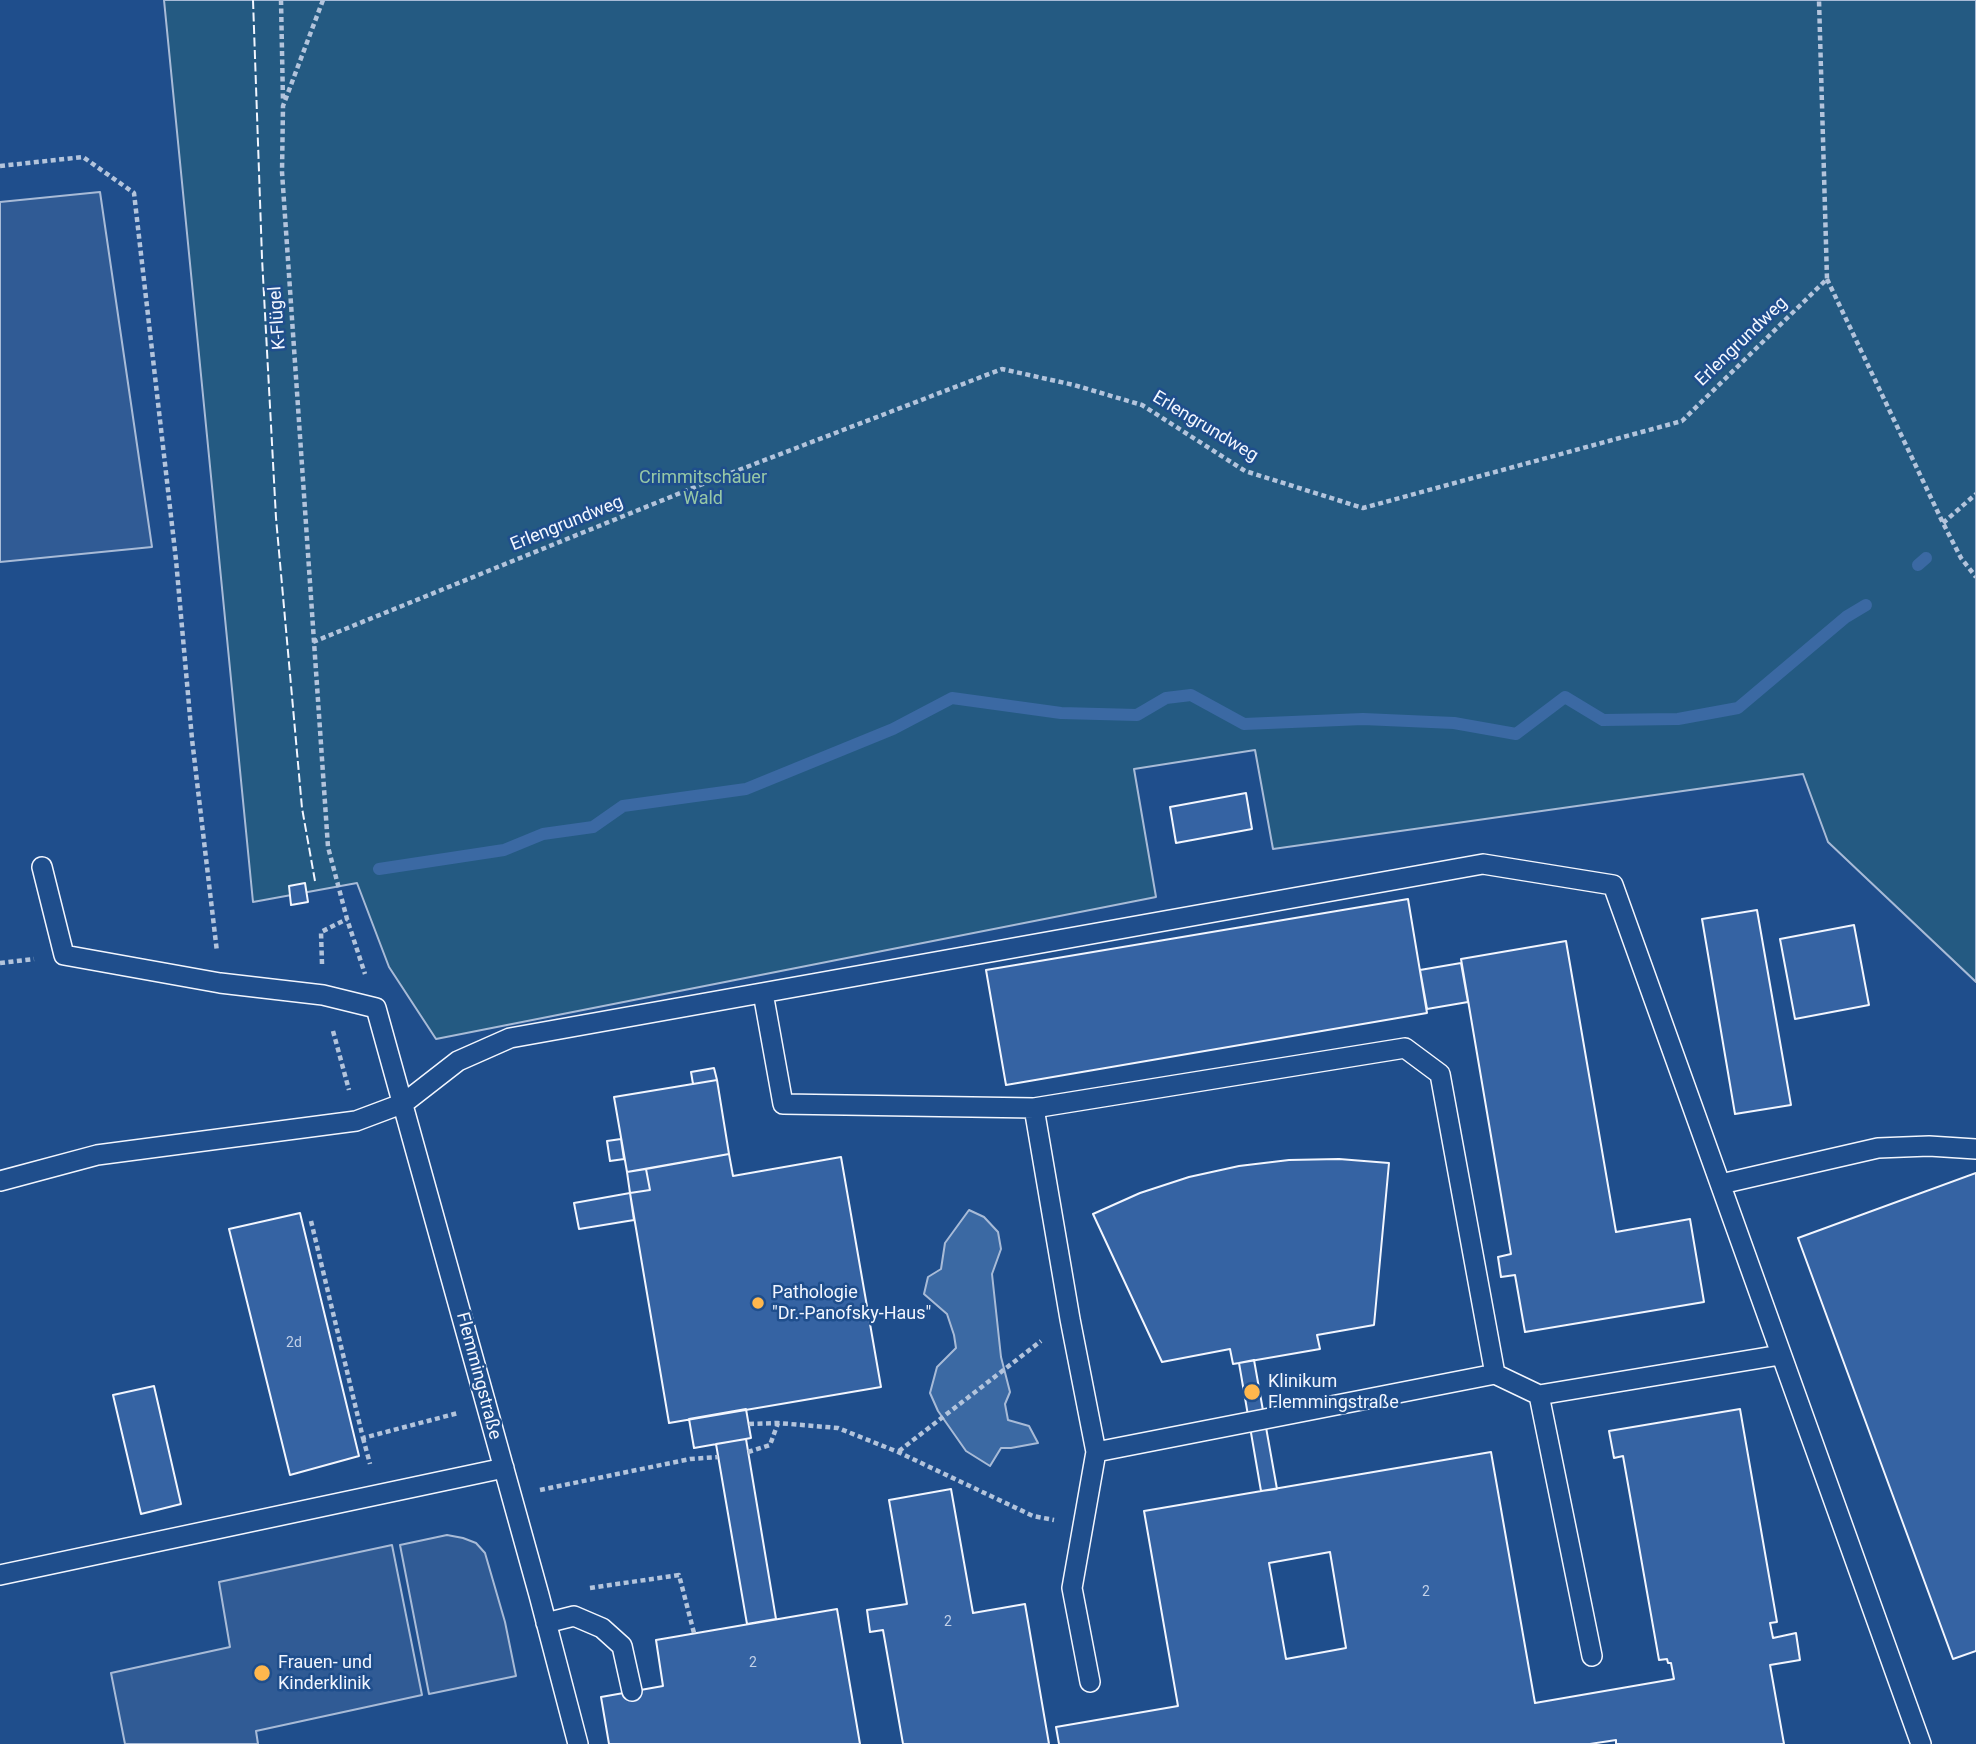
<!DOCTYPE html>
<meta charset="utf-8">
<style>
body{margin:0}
canvas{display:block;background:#1f4e8c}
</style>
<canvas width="1976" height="1744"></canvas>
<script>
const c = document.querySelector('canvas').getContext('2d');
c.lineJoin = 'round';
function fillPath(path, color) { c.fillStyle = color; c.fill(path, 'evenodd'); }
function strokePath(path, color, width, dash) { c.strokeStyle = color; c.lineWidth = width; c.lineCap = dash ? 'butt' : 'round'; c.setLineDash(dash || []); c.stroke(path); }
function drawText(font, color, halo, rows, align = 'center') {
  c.font = font + ' Roboto,sans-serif'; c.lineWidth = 5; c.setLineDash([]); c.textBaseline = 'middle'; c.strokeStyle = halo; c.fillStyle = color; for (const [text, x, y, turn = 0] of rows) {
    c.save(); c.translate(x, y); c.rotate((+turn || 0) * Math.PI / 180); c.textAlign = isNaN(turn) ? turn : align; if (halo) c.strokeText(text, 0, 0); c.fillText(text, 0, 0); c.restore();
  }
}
const green = new Path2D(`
 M 164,0 L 1976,0 L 1976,982 L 1828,842 L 1803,774 L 1273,849 L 1255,750 L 1134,769 L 1156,897 L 436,1039 L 389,967 L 357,883 L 253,902 Z`);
const parking = new Path2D(`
 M 100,192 L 152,547 L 0,562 L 0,202 Z
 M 447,1535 L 463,1538 L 476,1543 L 485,1553 L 505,1622 L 516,1676 L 429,1694 L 400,1545 Z
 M 392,1545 L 422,1695 L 256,1731 L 258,1744 L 125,1744 L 111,1673 L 230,1647 L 219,1582 Z`);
const water = new Path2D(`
 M 969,1210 L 984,1217 L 998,1232 L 1001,1249 L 992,1274 L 1001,1357 L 1010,1392 L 1005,1404 L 1008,1420 L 1029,1426 L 1038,1443 L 1011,1448 L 1001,1448 L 990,1466 L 966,1451 L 938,1411 L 930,1393 L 937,1367 L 956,1348 L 954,1335 L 947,1314 L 924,1294 L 928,1277 L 941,1269 L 945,1243 Z`);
const stream = new Path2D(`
 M 1918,565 L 1926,558
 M 379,869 L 504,850 L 543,834 L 593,827 L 623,806 L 746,789 L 893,729 L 952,698 L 1061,713 L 1137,715 L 1166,698 L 1191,695 L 1244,724 L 1363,719 L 1454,723 L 1516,734 L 1565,697 L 1603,720 L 1678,719 L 1738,708 L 1846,617 L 1866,605`);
const building = new Path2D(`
 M 1246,793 L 1252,829 L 1176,843 L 1170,807 Z
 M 305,883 L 308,902 L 291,905 L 289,886 Z
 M 1408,899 L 1427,1013 L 1006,1085 L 986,970 Z
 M 1757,910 L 1791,1105 L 1735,1114 L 1702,919 Z
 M 1854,925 L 1869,1005 L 1795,1019 L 1780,939 Z
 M 1566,941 L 1616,1232 L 1690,1219 L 1704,1302 L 1525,1332 L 1515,1275 L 1501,1277 L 1498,1257 L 1511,1254 L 1461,959 Z
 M 1461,963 L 1468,1002 L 1427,1009 L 1420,970 Z
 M 714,1068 L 717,1080 L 693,1084 L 691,1072 Z
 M 717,1080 L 729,1154 L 627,1172 L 614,1097 Z
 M 621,1139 L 624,1159 L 610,1161 L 607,1141 Z
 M 729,1154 L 733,1176 L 841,1157 L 881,1387 L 669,1423 L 630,1193 L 650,1190 L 646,1169 Z
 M 1339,1159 L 1389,1163 L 1374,1325 L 1317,1335 L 1320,1349 L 1239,1363 L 1233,1364 L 1230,1349 L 1162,1362 L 1093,1214 L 1140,1193 L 1189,1177 L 1239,1166 L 1289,1160 Z
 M 646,1169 L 650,1190 L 630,1193 L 627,1172 Z
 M 1976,1173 L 1976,1651 L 1953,1659 L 1798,1238 Z
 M 630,1193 L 634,1220 L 579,1229 L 574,1203 Z
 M 300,1213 L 359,1456 L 290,1475 L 229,1229 Z
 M 1254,1360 L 1277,1489 L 1261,1491 L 1239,1363 Z
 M 154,1386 L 181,1504 L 141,1514 L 113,1395 Z
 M 746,1409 L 751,1438 L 694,1448 L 689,1419 Z
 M 1740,1409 L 1777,1622 L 1770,1623 L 1773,1638 L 1796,1633 L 1800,1660 L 1770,1665 L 1784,1744 L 1616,1744 L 1616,1740 L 1590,1744 L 1059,1744 L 1056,1727 L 1178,1706 L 1144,1511 L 1491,1452 L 1535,1703 L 1674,1679 L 1671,1663 L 1668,1663 L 1667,1659 L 1659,1660 L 1623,1456 L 1614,1458 L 1609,1431 ZM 1330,1552 L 1346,1648 L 1286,1659 L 1269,1563 Z
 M 746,1439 L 776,1619 L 747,1624 L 716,1444 Z
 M 951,1489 L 973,1613 L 1025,1604 L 1049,1744 L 903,1744 L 883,1630 L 870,1632 L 867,1610 L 907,1604 L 889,1500 Z
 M 837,1609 L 860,1744 L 609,1744 L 601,1697 L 663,1686 L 656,1640 Z`);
const path = new Path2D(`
 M 281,0 L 283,102
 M 323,0 L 283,106 L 282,172 L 328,847 L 347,919 L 365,974
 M 0,166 L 83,157 L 134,193 L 176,560 L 192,739 L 217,952
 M 1827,279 L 1943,523 L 1961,558 L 1976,577
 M 1943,523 L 1976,494
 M 313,642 L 705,483 L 1002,369 L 1074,385 L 1142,405 L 1245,471 L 1363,508 L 1682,421 L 1827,279 L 1819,0
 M 0,963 L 34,959
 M 322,964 L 321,932 L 347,919
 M 333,1031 L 349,1090
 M 311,1221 L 363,1438 L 458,1413
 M 749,1424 L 778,1423 L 838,1428 L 898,1452 L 1033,1516 L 1054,1520
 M 363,1438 L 370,1464
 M 899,1451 L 1041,1341
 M 748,1452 L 770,1445 L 778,1423
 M 540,1490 L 690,1459 L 718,1457
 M 590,1588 L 679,1575 L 694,1633`);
const service = new Path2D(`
 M 42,867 L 64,955 L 220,983 L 323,995 L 376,1008 L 539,1595 L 578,1744
 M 763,993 L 783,1104 L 1034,1108 L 1070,1319 L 1096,1452 L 1495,1374 L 1539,1395 L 1780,1355
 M 1034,1108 L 1405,1048 L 1440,1074 L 1495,1374
 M 0,1181 L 97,1155 L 356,1121 L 404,1103 L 458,1061 L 510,1038 L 1483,864 L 1613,885 L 1921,1744
 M 1721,1184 L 1878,1148 L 1929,1146 L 1976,1149
 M 1539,1395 L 1592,1656
 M 0,1575 L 504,1468
 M 546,1623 L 574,1616 L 602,1628 L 622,1646 L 632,1691
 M 1090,1682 L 1072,1588 L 1096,1452`);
const fence = new Path2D(`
 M 253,0 L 262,258 L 276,518 L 302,808 L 315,881`);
const markers = [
 [758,1303,7,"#ffb74d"],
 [1252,1392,9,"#ffb74d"],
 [262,1673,9,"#ffb74d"]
];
const numberNames = [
 ["2d",294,1343],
 ["2",1426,1592],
 ["2",948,1622],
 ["2",753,1663]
];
const streetNames = [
 ["K-Flügel",278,318,-94],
 ["Erlengrundweg",1742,342,-44],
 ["Erlengrundweg",1205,427,31],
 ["Erlengrundweg",567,524,-22],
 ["Flemmingstraße",478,1376,75]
];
const parkNames = [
 ["Crimmitschauer",703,478],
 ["Wald",703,499]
];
const poiNames = [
 ["Pathologie",772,1293],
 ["\"Dr.-Panofsky-Haus\"",772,1314],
 ["Klinikum",1268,1382],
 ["Flemmingstraße",1268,1403],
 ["Frauen- und",278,1663],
 ["Kinderklinik",278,1684]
];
fillPath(green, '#245a82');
strokePath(green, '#a8bbd7', 2);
fillPath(parking, '#305b95');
strokePath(parking, '#a8bbd7', 2);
fillPath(water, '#3b69a3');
strokePath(water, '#a8bbd7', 2);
strokePath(stream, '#3b69a3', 12);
fillPath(building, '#3563a3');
strokePath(building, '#f2f6ff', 2);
strokePath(service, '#f2f6ff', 22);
strokePath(path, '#b3c4dc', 4.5, [5, 3.5]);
strokePath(service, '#1f4e8c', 19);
strokePath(fence, '#f2f6ff', 2, [9, 3.5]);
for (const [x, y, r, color] of markers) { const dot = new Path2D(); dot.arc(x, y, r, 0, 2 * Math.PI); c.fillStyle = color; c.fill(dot); strokePath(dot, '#1f4e8c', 2.5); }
drawText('14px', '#c3d1e8', null, numberNames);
drawText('18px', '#f2f6ff', '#1f4e8c', streetNames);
drawText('18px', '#97c8a6', '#1f4e8c', parkNames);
drawText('18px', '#f2f6ff', '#1f4e8c', poiNames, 'left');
</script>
